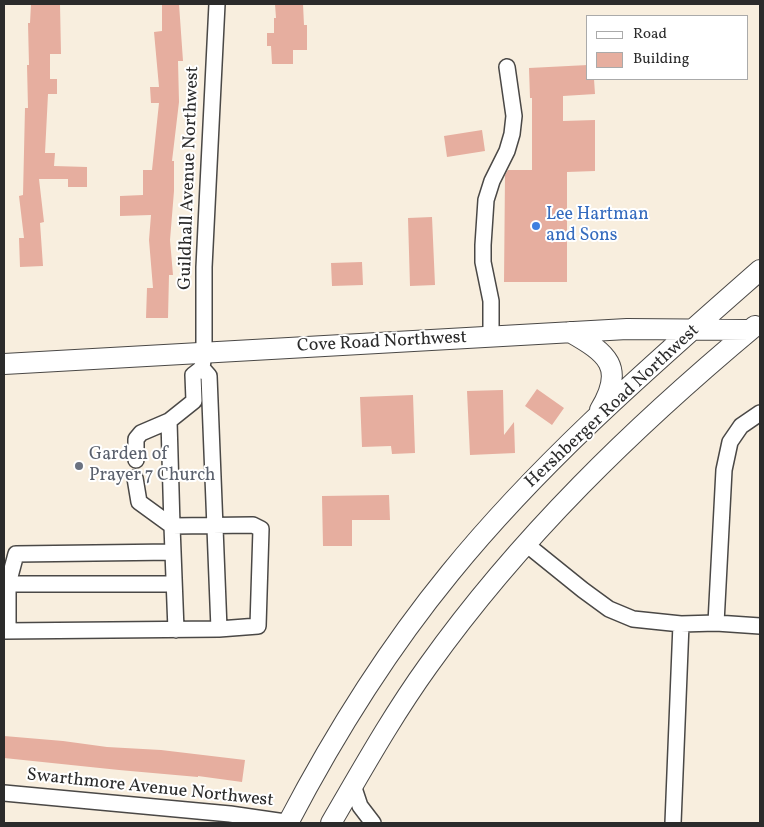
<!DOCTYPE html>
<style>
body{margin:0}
#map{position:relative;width:764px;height:827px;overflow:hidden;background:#f8eede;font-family:Vollkorn,serif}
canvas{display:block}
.frame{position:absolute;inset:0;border:5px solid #2b2b2b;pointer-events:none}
.legend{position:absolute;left:586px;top:15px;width:162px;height:65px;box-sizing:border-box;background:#fff;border:1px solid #aaa;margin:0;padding:6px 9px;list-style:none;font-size:15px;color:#2b2b2b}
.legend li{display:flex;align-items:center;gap:10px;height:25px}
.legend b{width:25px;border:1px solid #aaa}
</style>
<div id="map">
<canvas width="764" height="827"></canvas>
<div class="frame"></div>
<ul class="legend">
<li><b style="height:6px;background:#fff"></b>Road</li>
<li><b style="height:14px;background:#e6ae9f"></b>Building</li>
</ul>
</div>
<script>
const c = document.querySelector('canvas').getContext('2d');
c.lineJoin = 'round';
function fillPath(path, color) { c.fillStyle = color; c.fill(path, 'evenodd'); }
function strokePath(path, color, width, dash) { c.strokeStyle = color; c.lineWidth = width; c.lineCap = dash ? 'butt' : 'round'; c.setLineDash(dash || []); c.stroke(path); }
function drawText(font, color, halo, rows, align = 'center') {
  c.font = font + ' Vollkorn,serif'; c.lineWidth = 4; c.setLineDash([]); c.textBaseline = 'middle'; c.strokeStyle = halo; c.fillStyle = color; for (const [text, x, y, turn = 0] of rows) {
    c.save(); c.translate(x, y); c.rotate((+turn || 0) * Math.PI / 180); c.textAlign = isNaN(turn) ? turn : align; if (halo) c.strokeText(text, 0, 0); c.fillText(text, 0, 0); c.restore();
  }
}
const building = new Path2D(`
 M 31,4 L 60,4 L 61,54 L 50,54 L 50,79 L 57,79 L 57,94 L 48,94 L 45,153 L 55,153 L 54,166 L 87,167 L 87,187 L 68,187 L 68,179 L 39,179 L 44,222 L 40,223 L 43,266 L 20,267 L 19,238 L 24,238 L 19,196 L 23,195 L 25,108 L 28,108 L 27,65 L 29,65 L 28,23 L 30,23 Z
 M 162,4 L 179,4 L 183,61 L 178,61 L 179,102 L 172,161 L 174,161 L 174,191 L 170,240 L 173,275 L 169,275 L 168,318 L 146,318 L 147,288 L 153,288 L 149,240 L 151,215 L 120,216 L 120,196 L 143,195 L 143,170 L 152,170 L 159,103 L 151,103 L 150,87 L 159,87 L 154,32 L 162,31 Z
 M 275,4 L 303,4 L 304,25 L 307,25 L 307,50 L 293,50 L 293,64 L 272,64 L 271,46 L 267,46 L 267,33 L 274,33 L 274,18 L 276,18 Z
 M 588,65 L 588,79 L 594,79 L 595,94 L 563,96 L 563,121 L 595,120 L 595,171 L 567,172 L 567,282 L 504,282 L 505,175 L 508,170 L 532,170 L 532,98 L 530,98 L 529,68 Z
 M 482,130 L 485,151 L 447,157 L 444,136 Z
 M 432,217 L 435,285 L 410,286 L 408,218 Z
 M 362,262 L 363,285 L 332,286 L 331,263 Z
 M 537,389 L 564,408 L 552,425 L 525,406 Z
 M 503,390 L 504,435 L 514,422 L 515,453 L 470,455 L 467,391 Z
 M 413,395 L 415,453 L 392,454 L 391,446 L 362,447 L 360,397 Z
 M 389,495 L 390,520 L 352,520 L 352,546 L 323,546 L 322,496 Z
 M 4,736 L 63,741 L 107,747 L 161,750 L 245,760 L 242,782 L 198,776 L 198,777 L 119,770 L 4,758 Z`);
const minor = new Path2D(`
 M 491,337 L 491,301 L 483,262 L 483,245 L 486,200 L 492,181 L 507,151 L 512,134 L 514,116 L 507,67
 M 202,368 L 209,376 L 219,629
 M 136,460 L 136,439 L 141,433 L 169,421 L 194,401 L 193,375 L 202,368 L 204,353 L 204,267 L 217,4
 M 135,478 L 139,502 L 172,526 L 176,630
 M 526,544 L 583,590 L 609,609 L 633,619 L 681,624 L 716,623 L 760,626
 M 4,584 L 174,584
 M 716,623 L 724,470 L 730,442 L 741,426 L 760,413
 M 4,631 L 219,629 L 258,626 L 261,529 L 253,525 L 172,526 L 169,421
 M 8,631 L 8,584 L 16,554 L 173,552
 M 353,785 L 360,806 L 373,823
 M 4,793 L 230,814 L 292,823
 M 673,823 L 681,624`);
const major = new Path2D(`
 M 570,332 C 607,353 626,367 600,410
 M 4,364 L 627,329 L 750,330
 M 288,823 C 334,735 387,650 450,573 C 541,461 652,365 760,270
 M 331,823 C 362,770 392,716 428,666 C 520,537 634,427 755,326`);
const markers = [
 [536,226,5,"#3f7fe0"],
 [79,466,5,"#6b7280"]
];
const streetNames = [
 ["Guildhall Avenue Northwest",190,178,-88],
 ["Cove Road Northwest",382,343,-3],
 ["Hershberger Road Northwest",613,407,-43],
 ["Swarthmore Avenue Northwest",150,789,6]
];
const shopNames = [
 ["Lee Hartman",546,216],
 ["and Sons",546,237]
];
const worshipNames = [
 ["Garden of",89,456],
 ["Prayer 7 Church",89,477]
];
fillPath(building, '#e6ae9f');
strokePath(minor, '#4a4846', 18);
strokePath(major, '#4a4846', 22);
strokePath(minor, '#fff', 15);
strokePath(major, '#fff', 20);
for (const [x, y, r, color] of markers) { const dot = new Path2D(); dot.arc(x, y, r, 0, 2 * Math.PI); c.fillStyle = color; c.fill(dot); strokePath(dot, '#fff', 2); }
drawText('18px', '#2b2b2b', '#fff', streetNames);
drawText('18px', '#366cbe', '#fff', shopNames, 'left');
drawText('18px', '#5b616d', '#fff', worshipNames, 'left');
</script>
